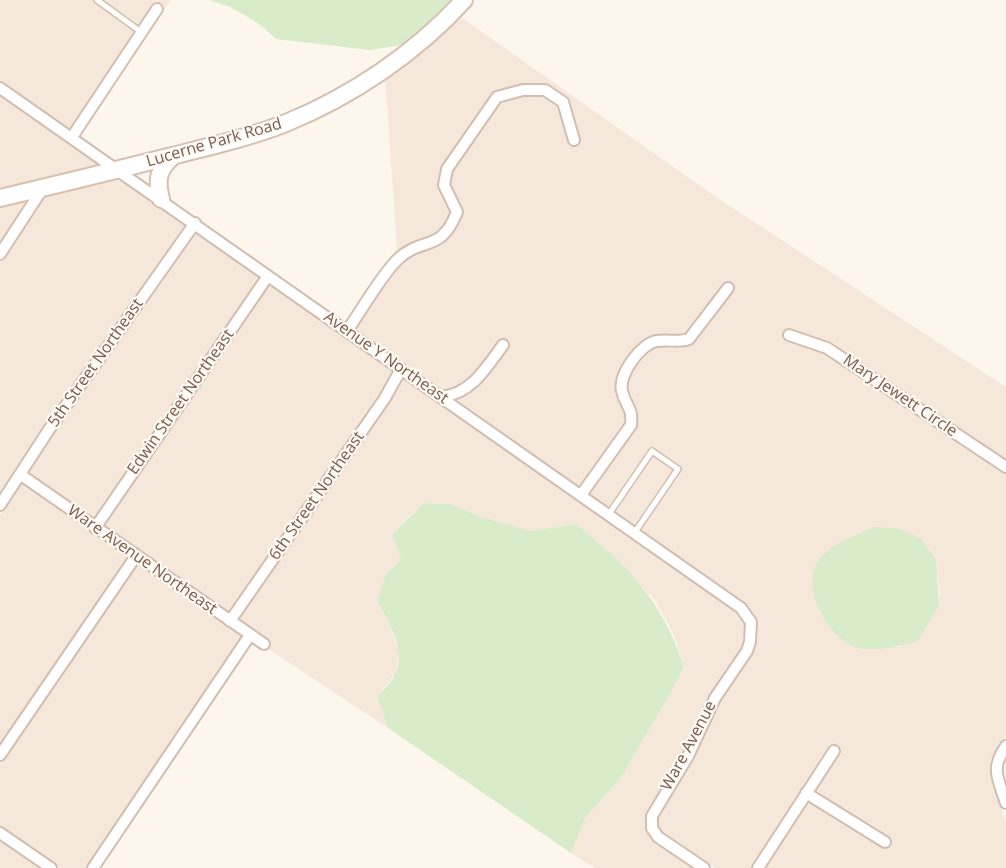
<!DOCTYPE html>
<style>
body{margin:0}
canvas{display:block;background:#fdf6ec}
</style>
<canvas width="1006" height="868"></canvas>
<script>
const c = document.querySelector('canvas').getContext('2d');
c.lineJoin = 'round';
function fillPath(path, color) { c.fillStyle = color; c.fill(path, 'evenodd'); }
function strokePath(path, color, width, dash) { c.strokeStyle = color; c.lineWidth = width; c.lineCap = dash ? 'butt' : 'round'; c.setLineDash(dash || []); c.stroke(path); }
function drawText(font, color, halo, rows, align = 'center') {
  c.font = font + ' "Open Sans",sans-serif'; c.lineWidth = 4.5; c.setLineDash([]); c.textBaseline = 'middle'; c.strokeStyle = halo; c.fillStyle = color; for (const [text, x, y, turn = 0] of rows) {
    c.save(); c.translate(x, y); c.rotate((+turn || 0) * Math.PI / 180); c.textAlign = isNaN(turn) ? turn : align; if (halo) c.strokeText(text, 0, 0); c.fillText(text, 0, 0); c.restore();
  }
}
const residential = new Path2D(`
 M 0,0 L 171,0 L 128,62 L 164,7 L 156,1 L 71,129 L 0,81 Z
 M 458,15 L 716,197 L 1006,387 L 1006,460 L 830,343 L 787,328 L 782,339 L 824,353 L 1006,474 L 1006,736 L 990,761 L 990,771 L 1006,823 L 1006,868 L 764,868 L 807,801 L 886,849 L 892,839 L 814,791 L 842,749 L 833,743 L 751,868 L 715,868 L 662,833 L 657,826 L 657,816 L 719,700 L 756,647 L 756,622 L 739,598 L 589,493 L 636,427 L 638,411 L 627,388 L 628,380 L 637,365 L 654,347 L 679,348 L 693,344 L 735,286 L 727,281 L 687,334 L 651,337 L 629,358 L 618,376 L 616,389 L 627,415 L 626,424 L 580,487 L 458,400 L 480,383 L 510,344 L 503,338 L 473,376 L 456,389 L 444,391 L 355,329 L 400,264 L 445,242 L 456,230 L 462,210 L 450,182 L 452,171 L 500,102 L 523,95 L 542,95 L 558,106 L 571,147 L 581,143 L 566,98 L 548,85 L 535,83 L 509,87 L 492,94 L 442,168 L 439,186 L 451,213 L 449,221 L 440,233 L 394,255 L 346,322 L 397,248 L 385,75 ZM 936,560 L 940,596 L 900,647 L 884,647 L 841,638 L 820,613 Z
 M 0,95 L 104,167 L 0,192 Z
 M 117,176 L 187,225 L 44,428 L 0,496 L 0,263 L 46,193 Z
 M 31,196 L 3,241 L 0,245 L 0,204 Z
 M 195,231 L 261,278 L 94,520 L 28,473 L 53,434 Z
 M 269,284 L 394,371 L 381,395 L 229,613 L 102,526 Z
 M 403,377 L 732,607 L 745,625 L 742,649 L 710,695 L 683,754 L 646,816 L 646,829 L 653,841 L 693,868 L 595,868 L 571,853 L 585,818 L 620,779 L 669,696 L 684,666 L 674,635 L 655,600 L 596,540 L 576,524 L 531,531 L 482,517 L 450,504 L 424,503 L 404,521 L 392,534 L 401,560 L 386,574 L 377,601 L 391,629 L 399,652 L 396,673 L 377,697 L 388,728 L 267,648 L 271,642 L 238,619 L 390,401 Z
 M 22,483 L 128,558 L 0,746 L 0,515 Z
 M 137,564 L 242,636 L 87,868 L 61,868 L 0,826 L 0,765 Z
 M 0,840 L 40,868 L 0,868 Z`);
const green = new Path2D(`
 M 209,0 L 457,0 L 408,44 L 370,50 L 276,39 L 258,23 L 230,7 Z
 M 424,503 L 450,504 L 482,517 L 531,531 L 576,524 C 629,566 662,601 684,666 L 669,696 L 620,779 L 585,818 L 571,853 L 388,728 L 377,697 C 383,690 392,682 395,674 C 407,650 388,622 377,601 L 386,574 L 401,560 L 392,534 Z
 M 873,527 L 896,528 L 920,538 L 936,560 L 939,605 L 918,641 C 901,646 880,651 863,649 C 832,646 799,588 818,561 C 830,544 854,537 873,527 Z`);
const lane = new Path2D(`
 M 97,0 L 141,32
 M 609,514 L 652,451 L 678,469 L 635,532`);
const street = new Path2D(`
 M 0,88 L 741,608 L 751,622 L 750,642 L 747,651 L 715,698 L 688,756 L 652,816 L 652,828 L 658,837 L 704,868
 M 72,137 L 157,9
 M 0,254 L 43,188
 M 347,331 C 361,311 382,274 398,259 C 423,236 441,253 457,212 L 444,185 L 447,169 L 497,97 L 523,90 L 545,90 L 563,102 L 574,140
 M 789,335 L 827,348 L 1006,467
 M 442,397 C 472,393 486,368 503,345
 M 21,475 L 264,644
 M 581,495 L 631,425 C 633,406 625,406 622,391 C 618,375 641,343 657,341 C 668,339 678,343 689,339 L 728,288
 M 0,505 L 48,431 L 195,223
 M 95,528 L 268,276
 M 230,621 L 385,398 L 401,369
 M 1006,746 C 990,769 998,778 1006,803
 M 0,755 L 136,556
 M 806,793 L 885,842
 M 0,833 L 51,868
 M 93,868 L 250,635
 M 758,868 L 834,751`);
const secondary = new Path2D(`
 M 0,198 C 56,185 112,171 168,157 C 207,147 248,138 286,123 C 352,96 416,53 464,0
 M 161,199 C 156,179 158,170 173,156`);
const streetNames = [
 ["Lucerne Park Road",214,143,-16],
 ["Avenue Y Northeast",386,358,35],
 ["5th Street Northeast",96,363,-55],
 ["Mary Jewett Circle",900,396,34],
 ["Edwin Street Northeast",181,402,-55],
 ["6th Street Northeast",317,496,-55],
 ["Ware Avenue Northeast",142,560,35],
 ["Ware Avenue",689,746,-62]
];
fillPath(residential, '#f5e8da');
fillPath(green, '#d8ecc9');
strokePath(lane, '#d1beb0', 8);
strokePath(street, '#d1beb0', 14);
strokePath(secondary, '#d6c0b0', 20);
strokePath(lane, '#fff', 5);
strokePath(street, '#fff', 10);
strokePath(secondary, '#fff', 16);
drawText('16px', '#7a5c4d', '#fffaf3', streetNames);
</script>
